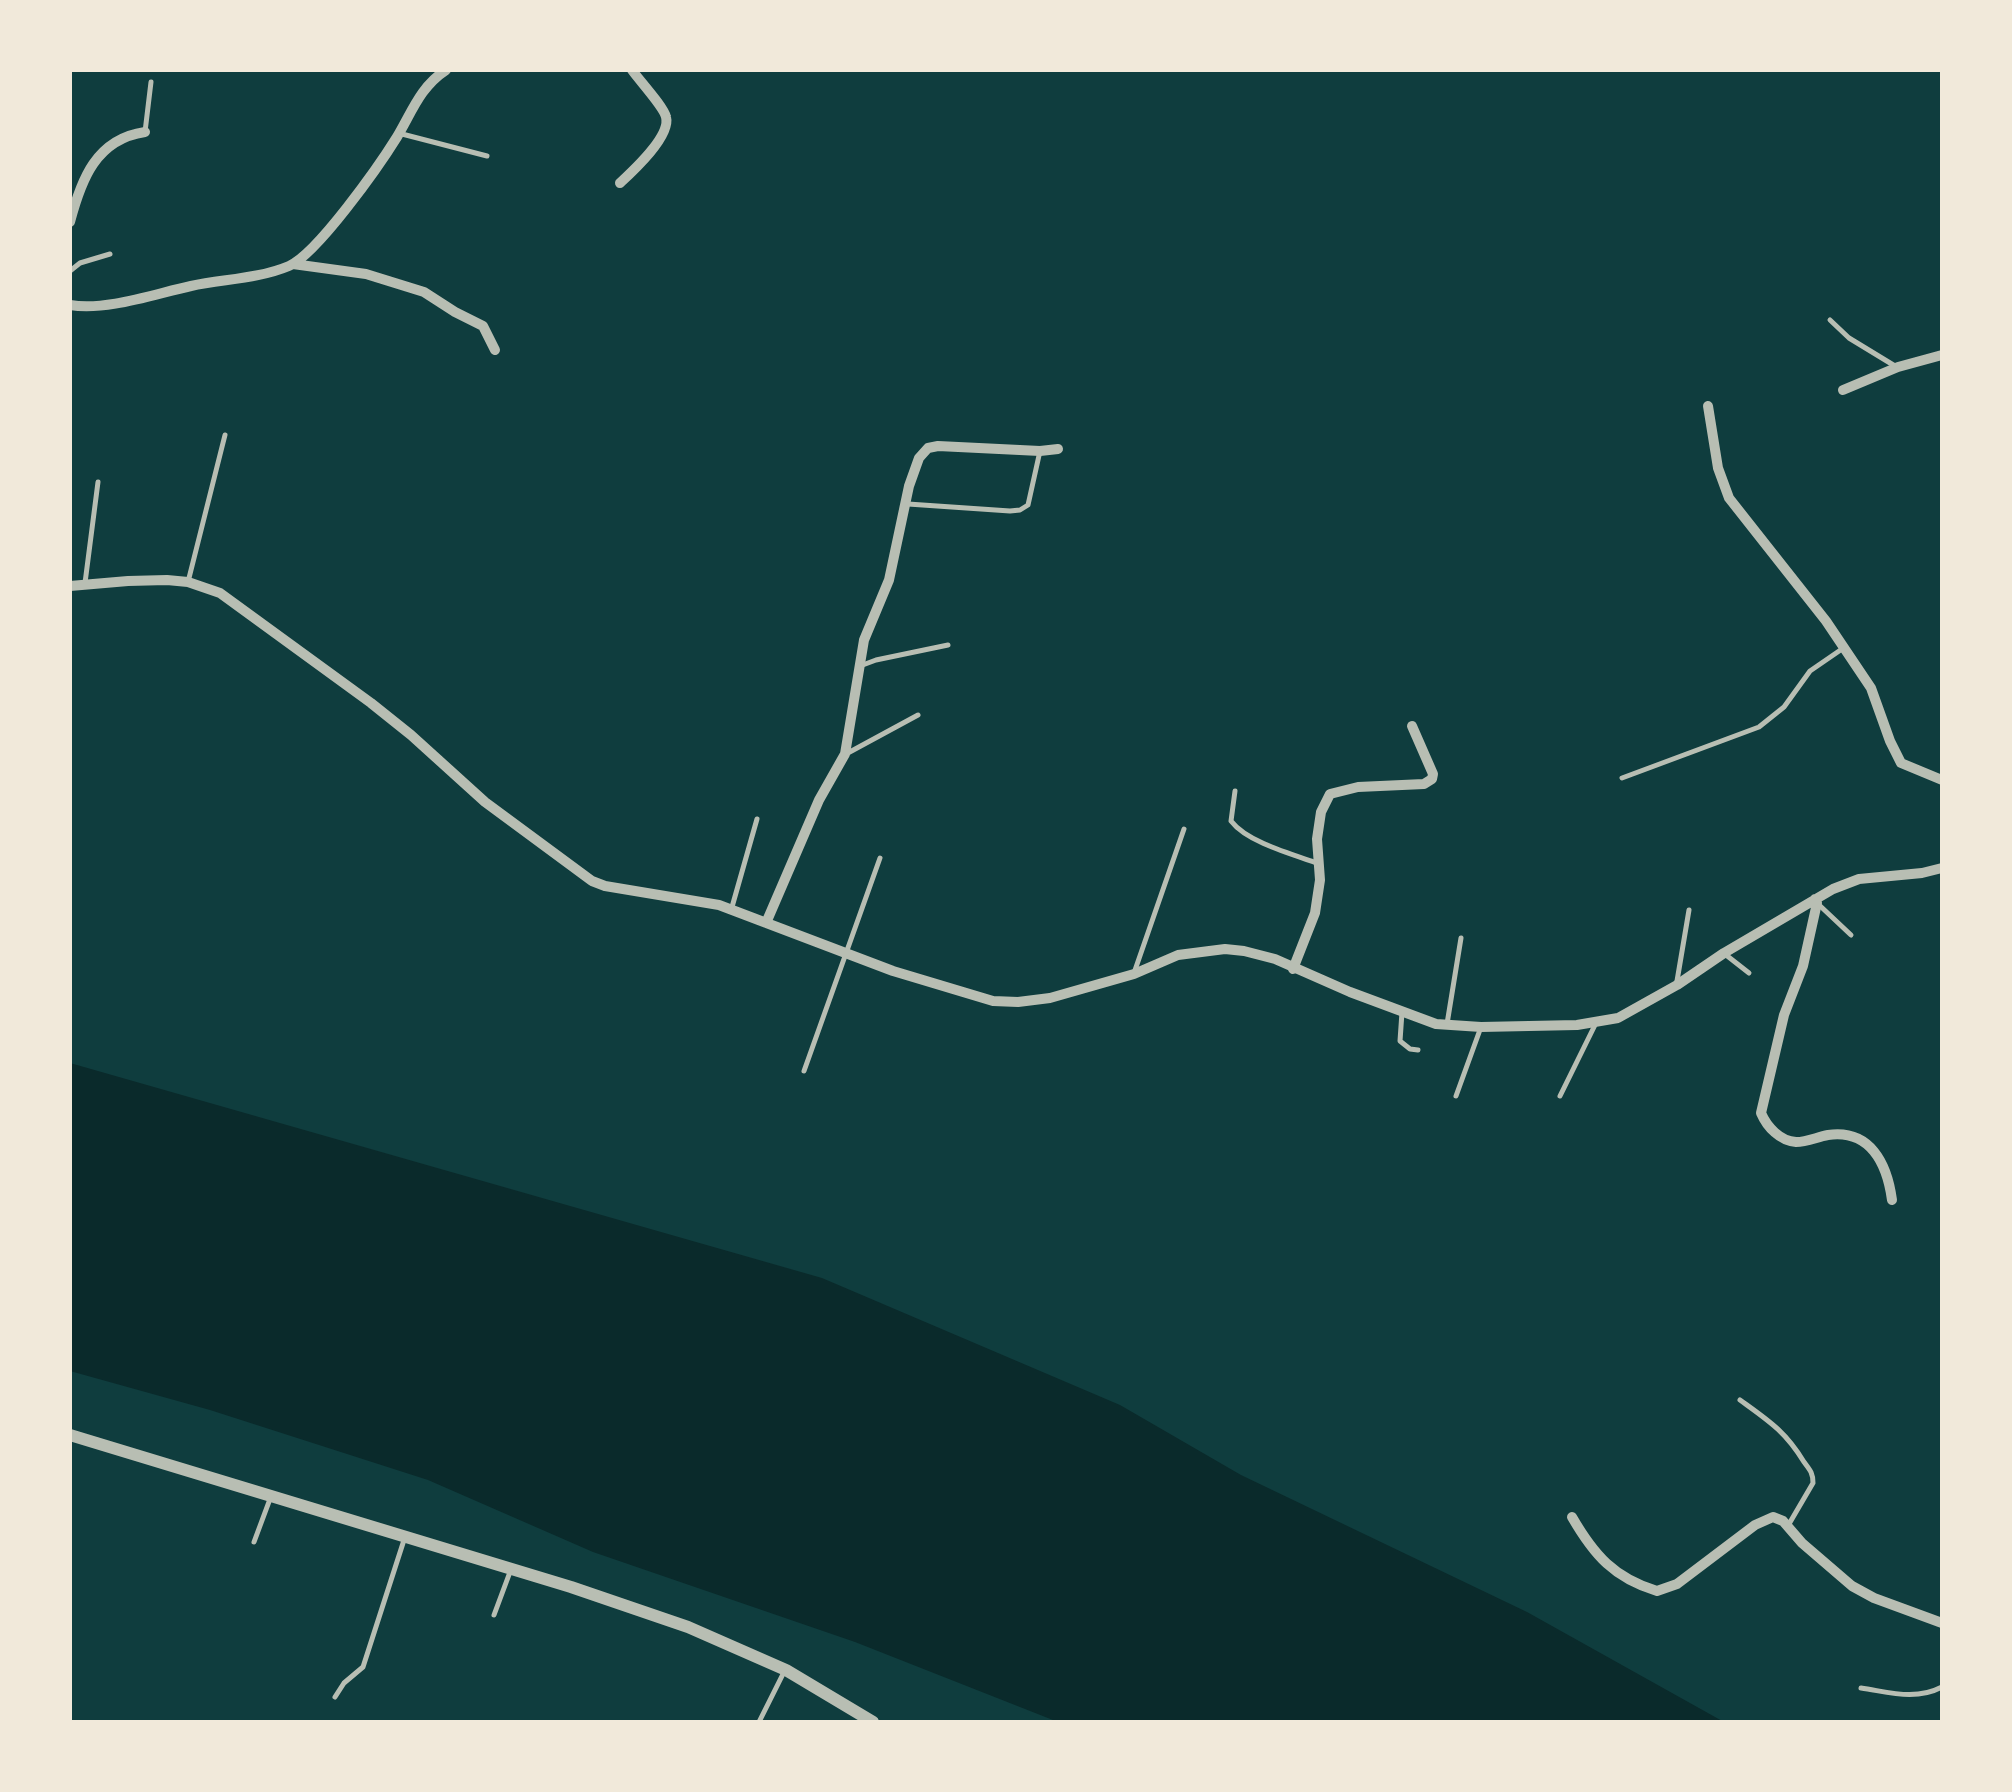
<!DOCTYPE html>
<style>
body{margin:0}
#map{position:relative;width:2012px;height:1792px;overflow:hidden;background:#0f3d3e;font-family:"Libre Baskerville",serif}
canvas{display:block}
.frame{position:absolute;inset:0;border:72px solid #f1e9da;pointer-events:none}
</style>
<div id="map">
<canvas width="2012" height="1792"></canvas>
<div class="frame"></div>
</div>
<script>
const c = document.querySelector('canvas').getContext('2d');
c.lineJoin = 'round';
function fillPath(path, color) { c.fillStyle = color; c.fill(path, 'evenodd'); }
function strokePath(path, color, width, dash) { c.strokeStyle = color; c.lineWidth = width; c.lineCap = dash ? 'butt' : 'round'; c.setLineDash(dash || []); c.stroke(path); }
const water = new Path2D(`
 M 70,1063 L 822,1278 L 1120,1405 L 1241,1475 L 1527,1612 L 1724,1722 L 1058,1722 L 855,1642 L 593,1552 L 428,1480 L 210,1410 L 70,1371 Z`);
const service = new Path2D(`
 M 145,132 L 151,82
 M 402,134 L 487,156
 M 70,271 L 80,263 L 110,254
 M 1830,320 L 1849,338 L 1895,366
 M 908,504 L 1010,511 L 1020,510 L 1028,505 L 1040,451
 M 188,582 L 225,435
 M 85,583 L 98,482
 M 860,666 L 876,660 L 948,645
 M 846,754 L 918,715
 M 1622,778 L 1759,727 L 1784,707 L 1810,671 L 1842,649
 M 1235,791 L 1231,821 C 1247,842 1291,854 1317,863
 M 1817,903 L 1851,935
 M 732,907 L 757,819
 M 1726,955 L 1749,973
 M 1134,973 L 1184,829
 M 1677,981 L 1689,910
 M 1402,1012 L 1400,1041 L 1410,1049 L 1418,1050
 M 1447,1024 L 1461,938
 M 804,1071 L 880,858
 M 1456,1096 L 1481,1027
 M 1560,1096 L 1595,1025
 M 1740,1400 C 1769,1421 1785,1431 1804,1462 C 1810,1470 1813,1473 1813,1483 L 1789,1524
 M 254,1542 L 270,1499
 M 494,1615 L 510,1572
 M 1861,1688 C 1889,1692 1915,1701 1942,1687
 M 335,1697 L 344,1683 L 363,1667 L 404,1540
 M 759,1722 L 784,1672`);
const minor = new Path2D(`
 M 620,183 C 633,171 671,136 666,117 C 664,107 639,80 632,70
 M 70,222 C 81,180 96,139 145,132
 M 293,264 L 366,274 L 424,292 L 455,312 L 483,326 L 495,350
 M 70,305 C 107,311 154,294 191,286 C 223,279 258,279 289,266 C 317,254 379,166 397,137 C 412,112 420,87 446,70
 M 1843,390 L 1898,367 L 1942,355
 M 1708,406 L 1718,468 L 1729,498 L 1826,621 L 1871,688 L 1890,741 L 1901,763 L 1942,780
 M 70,586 L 128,581 L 167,580 L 188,582 L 220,593 L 371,703 L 411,735 L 485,802 L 592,881 L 605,886 L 719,905 L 893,971 L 993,1001 L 1018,1002 L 1050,998 L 1134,974 L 1178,955 L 1225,949 L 1244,951 L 1275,959 L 1350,992 L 1436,1024 L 1481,1027 L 1577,1025 L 1618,1018 L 1677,985 L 1724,953 L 1833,889 L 1859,879 L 1922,873 L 1942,868
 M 1815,899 L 1817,903 L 1803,966 L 1784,1015 L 1761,1113 C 1767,1127 1780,1141 1796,1142 C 1807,1142 1817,1137 1828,1135 C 1870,1129 1887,1163 1892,1200
 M 766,923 L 819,800 L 845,754 L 864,640 L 889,580 L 909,486 L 919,458 L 928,448 L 938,446 L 1040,451 L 1058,449
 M 1293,969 L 1315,913 L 1320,880 L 1317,839 L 1321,812 L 1330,794 L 1358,787 L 1424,784 L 1432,779 L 1433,774 L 1412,726
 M 1572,1517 C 1594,1555 1614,1578 1657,1591 L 1677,1584 L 1755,1525 L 1773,1517 L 1783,1521 L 1802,1543 L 1852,1586 L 1874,1598 L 1942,1623`);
const tertiary = new Path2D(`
 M 70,1435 L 571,1587 L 688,1627 L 786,1670 L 873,1722`);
fillPath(water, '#0a2a2b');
strokePath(service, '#b8beb3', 5);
strokePath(minor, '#b8beb3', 10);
strokePath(tertiary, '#b8beb3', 12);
</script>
